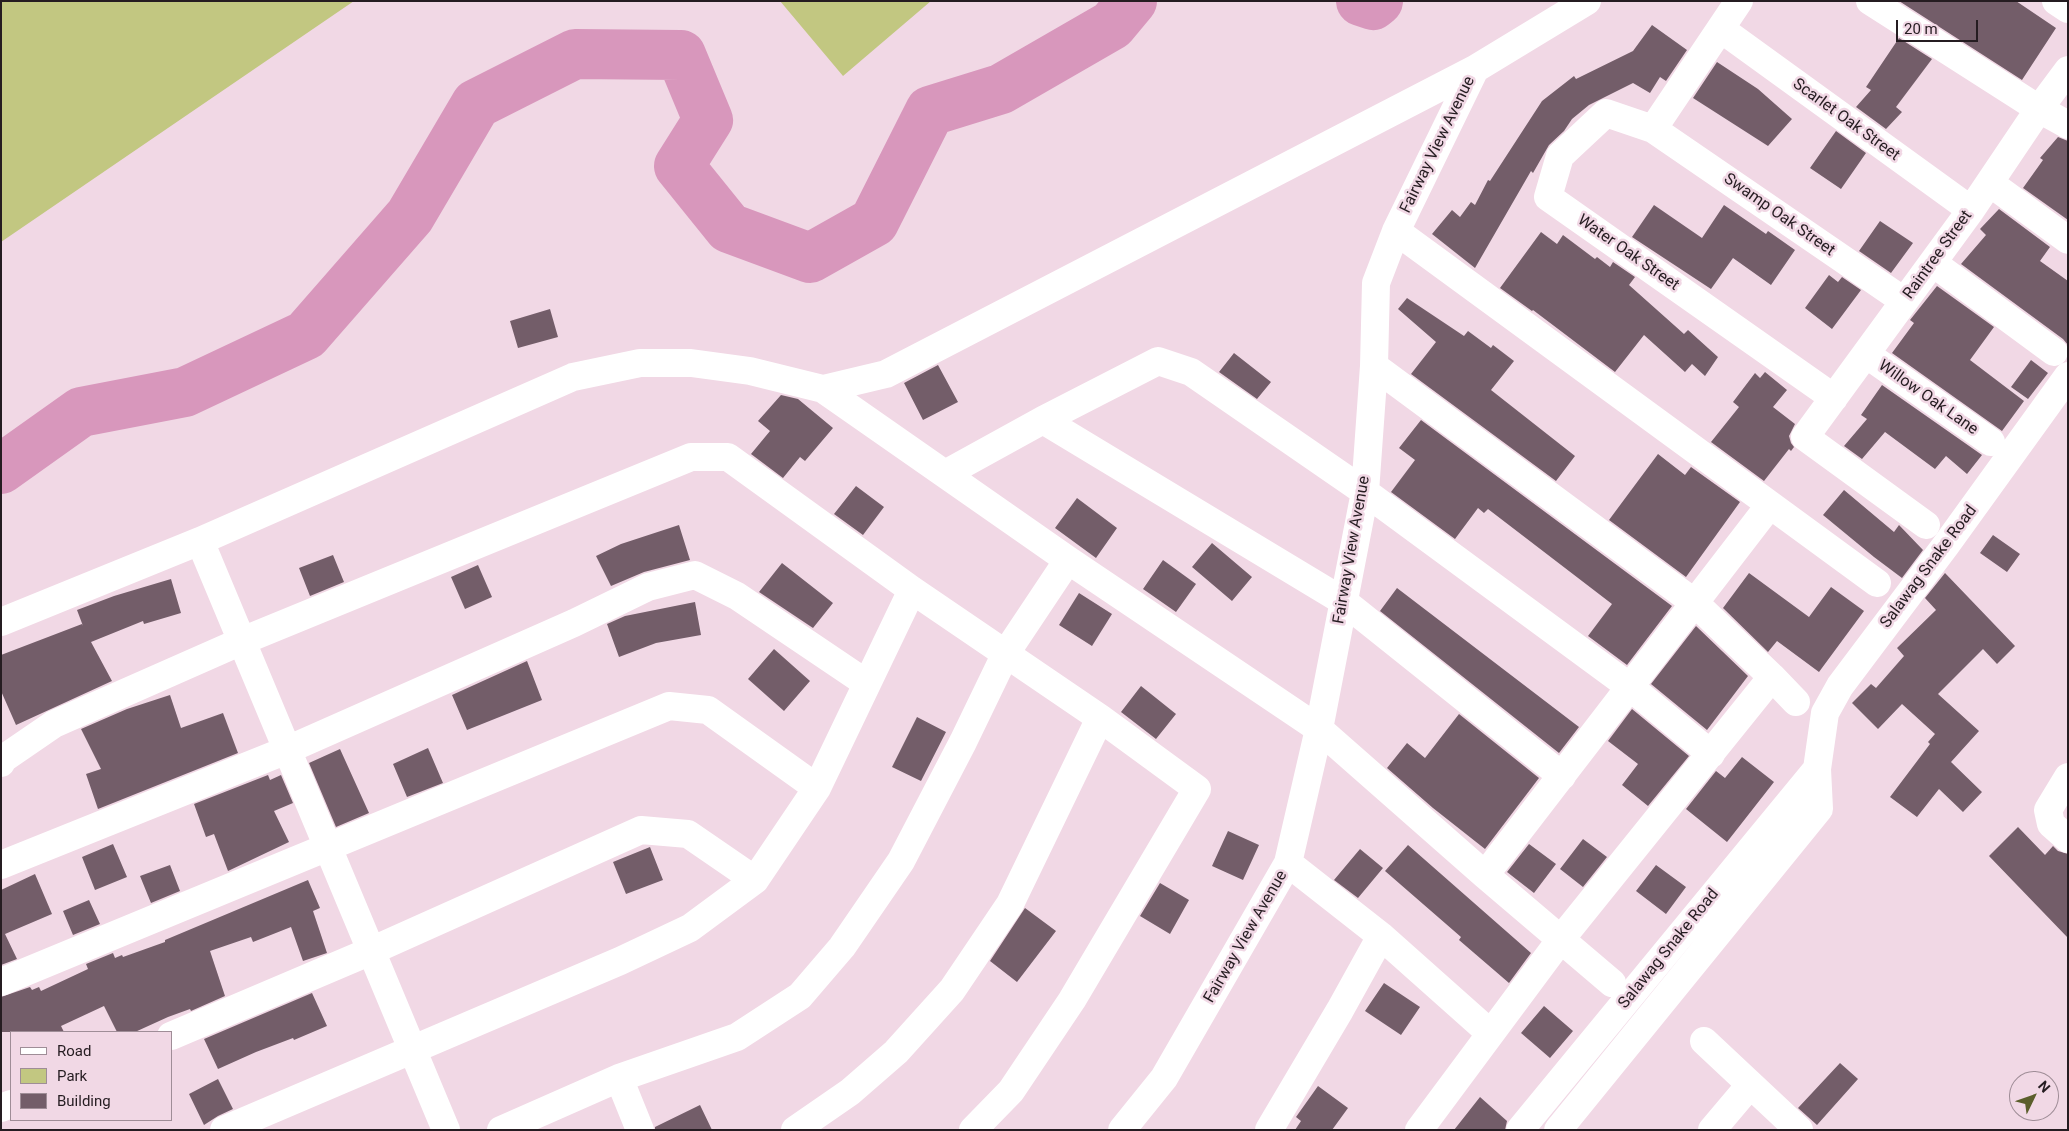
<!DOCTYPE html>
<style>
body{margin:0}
#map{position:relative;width:2069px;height:1131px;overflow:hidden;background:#f1d8e5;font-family:Roboto,sans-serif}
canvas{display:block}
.frame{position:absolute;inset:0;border:2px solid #251c21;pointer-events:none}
.legend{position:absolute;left:10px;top:1031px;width:162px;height:90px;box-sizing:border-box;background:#f1d8e5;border:1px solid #9f8d97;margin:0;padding:6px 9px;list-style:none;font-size:15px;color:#251c21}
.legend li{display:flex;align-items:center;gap:10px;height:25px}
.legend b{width:25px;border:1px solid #9f8d97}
.north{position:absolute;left:2009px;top:1071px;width:50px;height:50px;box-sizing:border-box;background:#f1d8e5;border:1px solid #9f8d97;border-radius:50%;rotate:48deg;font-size:14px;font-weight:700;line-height:20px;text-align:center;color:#251c21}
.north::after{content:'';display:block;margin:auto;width:18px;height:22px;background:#5b5e2b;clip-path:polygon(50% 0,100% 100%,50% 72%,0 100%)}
.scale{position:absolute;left:1896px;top:20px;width:82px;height:22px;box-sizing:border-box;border:2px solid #251c21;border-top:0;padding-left:6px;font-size:15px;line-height:18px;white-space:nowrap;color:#251c21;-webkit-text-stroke:4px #f1d8e5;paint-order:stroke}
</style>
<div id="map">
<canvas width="2069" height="1131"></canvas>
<div class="frame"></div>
<ul class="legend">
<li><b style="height:6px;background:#fff"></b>Road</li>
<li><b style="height:14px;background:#c2c781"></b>Park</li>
<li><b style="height:14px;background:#735d69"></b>Building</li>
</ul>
<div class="north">N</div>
<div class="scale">20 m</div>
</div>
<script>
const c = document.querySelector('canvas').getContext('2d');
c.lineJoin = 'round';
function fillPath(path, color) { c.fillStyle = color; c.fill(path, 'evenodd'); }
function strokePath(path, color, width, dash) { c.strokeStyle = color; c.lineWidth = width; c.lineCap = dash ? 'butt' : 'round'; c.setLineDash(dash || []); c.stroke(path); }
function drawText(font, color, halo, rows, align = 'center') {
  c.font = font + ' Roboto,sans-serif'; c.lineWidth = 5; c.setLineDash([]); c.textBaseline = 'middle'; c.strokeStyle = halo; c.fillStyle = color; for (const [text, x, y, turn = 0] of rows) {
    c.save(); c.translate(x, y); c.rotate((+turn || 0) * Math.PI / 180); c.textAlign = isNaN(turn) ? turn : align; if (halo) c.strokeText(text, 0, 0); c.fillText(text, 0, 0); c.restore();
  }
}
const green = new Path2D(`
 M 1,1 L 354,1 L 1,242 Z
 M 780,1 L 931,1 L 843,76 Z`);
const river = new Path2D(`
 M 1361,1 L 1373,5 L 1378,1
 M 1,469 L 81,412 L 185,392 L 306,335 L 410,216 L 476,104 L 575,54 L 681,55 L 708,120 L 679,166 L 729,228 L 810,258 L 874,222 L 930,111 L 1001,89 L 1112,25 L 1132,1`);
const building = new Path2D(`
 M 1899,1 L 2016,1 L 2056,28 L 2022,80 Z
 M 1652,25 L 1687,50 L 1666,81 L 1660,77 L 1650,93 L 1633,83 L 1589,105 L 1572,119 L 1564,131 L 1549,145 L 1533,173 L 1531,171 L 1475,268 L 1432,234 L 1452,210 L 1460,217 L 1471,202 L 1475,205 L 1488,180 L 1490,181 L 1542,101 L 1574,76 L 1576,79 L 1633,51 Z
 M 1899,38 L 1932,59 L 1896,107 L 1902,112 L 1886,129 L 1856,107 L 1871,90 L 1866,87 Z
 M 1717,62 L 1758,89 L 1792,119 L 1768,146 L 1693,98 Z
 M 1836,131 L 1866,153 L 1841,189 L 1810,168 Z
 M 2058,137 L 2068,141 L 2068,220 L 2023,188 L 2043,160 L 2040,158 Z
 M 1654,205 L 1702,238 L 1724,205 L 1766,234 L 1768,231 L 1795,250 L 1771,285 L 1733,258 L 1711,289 L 1632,237 Z
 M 1999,209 L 2050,247 L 2040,261 L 2068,281 L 2068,345 L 2063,339 L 1961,264 L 1986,235 L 1980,229 Z
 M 1880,221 L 1913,243 L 1891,273 L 1859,251 Z
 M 1541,232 L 1557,244 L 1563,235 L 1595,259 L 1597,257 L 1610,267 L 1613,262 L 1635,277 L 1629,285 L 1684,334 L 1688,330 L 1718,357 L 1705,376 L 1692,364 L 1685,372 L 1644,335 L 1615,372 L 1533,310 L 1532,311 L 1500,288 Z
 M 1829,275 L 1838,282 L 1842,277 L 1861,290 L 1832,329 L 1805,308 Z
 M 1937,286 L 1994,327 L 1970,360 L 2024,401 L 2002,431 L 1892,353 L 1914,323 L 1910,320 Z
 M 1407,298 L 1464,336 L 1468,331 L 1491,348 L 1493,345 L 1514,361 L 1491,390 L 1575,456 L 1556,481 L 1411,374 L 1436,342 L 1398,309 Z
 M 550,309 L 558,337 L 518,348 L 510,321 Z
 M 1234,353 L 1271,382 L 1257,399 L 1219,372 Z
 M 2031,360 L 2048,373 L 2028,399 L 2011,387 Z
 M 938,365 L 958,402 L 923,420 L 904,383 Z
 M 1765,372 L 1787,390 L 1773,407 L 1795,424 L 1789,436 L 1791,443 L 1794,447 L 1791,451 L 1789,449 L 1764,481 L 1711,442 L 1739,407 L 1733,402 L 1755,373 L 1760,378 Z
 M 1882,385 L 1982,455 L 1967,474 L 1946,456 L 1935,469 L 1885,432 L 1862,459 L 1844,446 L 1867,419 L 1861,415 Z
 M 781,395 L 798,399 L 833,428 L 805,461 L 800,457 L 783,478 L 751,454 L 770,431 L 758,421 Z
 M 1421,420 L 1672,606 L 1627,665 L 1588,636 L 1612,604 L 1488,509 L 1484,513 L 1478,508 L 1455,539 L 1391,492 L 1415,460 L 1399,448 Z
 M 1658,454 L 1685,475 L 1691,467 L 1740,502 L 1686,577 L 1609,520 Z
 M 856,486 L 884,507 L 863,535 L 834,514 Z
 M 1844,490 L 1894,532 L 1899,525 L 1923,550 L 1902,578 L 1874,557 L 1823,515 Z
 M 1077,498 L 1117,528 L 1096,558 L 1055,528 Z
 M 679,525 L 690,560 L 644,572 L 611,586 L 596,556 L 621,544 Z
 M 1993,535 L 2020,554 L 2007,572 L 1980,553 Z
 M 1212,543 L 1252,577 L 1232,601 L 1192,567 Z
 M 333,555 L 344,582 L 310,596 L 299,568 Z
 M 1163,560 L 1196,584 L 1176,612 L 1143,589 Z
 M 782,563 L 833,603 L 813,628 L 759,592 Z
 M 478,565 L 492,597 L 465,609 L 451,577 Z
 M 1749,573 L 1809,617 L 1831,587 L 1864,611 L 1819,672 L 1777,641 L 1768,652 L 1723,608 Z
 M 1945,573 L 2015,646 L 1997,664 L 1983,649 L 1938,694 L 1979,731 L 1951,762 L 1982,792 L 1963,812 L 1939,789 L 1917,817 L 1890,797 L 1930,744 L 1928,742 L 1935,734 L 1902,704 L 1878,729 L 1852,703 L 1871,684 L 1876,688 L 1904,656 L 1897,648 L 1936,610 L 1925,598 Z
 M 171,579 L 181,613 L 144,624 L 143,621 L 91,642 L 112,681 L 16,725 L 1,691 L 1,655 L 82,624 L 83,626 L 77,610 L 114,596 Z
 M 1397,588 L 1579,727 L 1559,753 L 1380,611 Z
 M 1079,593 L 1112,614 L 1092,646 L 1059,625 Z
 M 695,602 L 701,635 L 656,643 L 619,657 L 607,624 L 625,616 Z
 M 1696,626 L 1748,676 L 1707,730 L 1651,684 Z
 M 774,649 L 810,681 L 784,711 L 748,679 Z
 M 527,661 L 542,700 L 467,730 L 452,695 Z
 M 1141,686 L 1176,714 L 1156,739 L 1121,712 Z
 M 170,695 L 181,728 L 223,713 L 238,753 L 98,809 L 86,774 L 101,769 L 81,729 L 127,709 Z
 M 1632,709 L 1689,756 L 1648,806 L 1622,785 L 1638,764 L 1608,741 Z
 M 1459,714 L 1539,778 L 1485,849 L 1433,808 L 1387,768 L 1407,743 L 1425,758 Z
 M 917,717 L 946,732 L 921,781 L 892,767 Z
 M 428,748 L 443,783 L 407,797 L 393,764 Z
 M 340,749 L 369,813 L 336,827 L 309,763 Z
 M 1742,757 L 1774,782 L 1727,842 L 1686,809 L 1716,771 L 1725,778 Z
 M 268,775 L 270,780 L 281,775 L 293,803 L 274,811 L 289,842 L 228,871 L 214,834 L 206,837 L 194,804 Z
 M 2018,827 L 2045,855 L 2053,846 L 2058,851 L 2068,854 L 2068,938 L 1989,856 Z
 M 1228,831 L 1259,845 L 1243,880 L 1212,866 Z
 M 1583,839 L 1607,857 L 1583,887 L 1560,869 Z
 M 113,844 L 127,877 L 95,890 L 82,857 Z
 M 1529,844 L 1556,864 L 1534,893 L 1507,872 Z
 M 1408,845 L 1531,953 L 1509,983 L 1459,940 L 1461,937 L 1385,871 Z
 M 650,847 L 663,880 L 626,894 L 613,862 Z
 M 1360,849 L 1383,868 L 1358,898 L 1334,880 Z
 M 170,865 L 180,891 L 151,903 L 140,876 Z
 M 1656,865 L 1686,887 L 1666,914 L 1636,891 Z
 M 35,874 L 52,914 L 5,934 L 17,959 L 1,965 L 1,890 Z
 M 308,880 L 320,908 L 313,911 L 327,953 L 303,961 L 291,927 L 253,942 L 251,937 L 210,951 L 225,996 L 191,1011 L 190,1009 L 168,1017 L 135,1032 L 117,1032 L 104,1006 L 61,1026 L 64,1032 L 1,1032 L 1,997 L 30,987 L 32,990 L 39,987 L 41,991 L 88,969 L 86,964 L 113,953 L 115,958 L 122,955 L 123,957 L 165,942 L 165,940 Z
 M 1160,883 L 1189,900 L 1170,934 L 1140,916 Z
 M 89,900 L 100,924 L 73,935 L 63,911 Z
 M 1025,908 L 1056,931 L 1017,982 L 990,961 Z
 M 1384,983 L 1420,1007 L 1401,1035 L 1365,1011 Z
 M 312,993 L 327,1026 L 294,1040 L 293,1038 L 256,1052 L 218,1069 L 204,1039 Z
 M 1544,1006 L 1573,1031 L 1550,1058 L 1521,1033 Z
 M 1840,1063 L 1858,1079 L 1817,1125 L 1798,1108 Z
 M 218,1079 L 233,1109 L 218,1116 L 204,1125 L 189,1094 Z
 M 1318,1086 L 1348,1108 L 1332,1130 L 1295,1130 L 1301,1121 L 1296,1117 Z
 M 1480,1097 L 1507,1121 L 1505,1130 L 1454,1130 Z
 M 700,1105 L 712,1130 L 655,1130 L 655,1127 Z`);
const minor = new Path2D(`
 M 1870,1 L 2039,109 L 2068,125
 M 2056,1 L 2068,9
 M 1721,29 L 1971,210
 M 1653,129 L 1739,1
 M 1990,183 L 2068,240
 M 1396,231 L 1877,583
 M 1933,263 L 2054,352
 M 1866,354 L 1991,442
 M 1374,366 L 1695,603 L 1772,677 L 1796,702
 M 823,389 L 1068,560 L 1319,729 L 1485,875 L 1612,983
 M 1834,398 L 1548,197 L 1560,156 L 1606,113 L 1653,129 L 1904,301
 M 1043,420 L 1343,601 L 1562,776
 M 945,474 L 1043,420 L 1158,361 L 1191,372 L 1365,492 L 1630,687 L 1711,754
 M 1926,525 L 1805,437 L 1971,210 L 2039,109 L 2068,70
 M 200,541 L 446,1130
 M 1,622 L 200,541 L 573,377 L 640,363 L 691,363 L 750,371 L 823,389 L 886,374 L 1475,69 L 1587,1
 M 1,763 L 3,759 L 54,724 L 242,641 L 691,457 L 728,457 L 912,590 L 1100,718 L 1197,789 L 1072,1000 L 1011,1091 L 973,1130
 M 2068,777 L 2048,810 L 2051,824 L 2068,839
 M 1288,863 L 1381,936 L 1490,1033
 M 1,865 L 287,750 L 574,623 L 648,587 L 695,575 L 737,596 L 866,683
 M 1485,875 L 1769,506
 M 1,982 L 669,706 L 708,710 L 817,788
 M 171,1036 L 371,951 L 641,830 L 688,834 L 755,880
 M 1704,1041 L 1799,1130
 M 619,1078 L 640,1130
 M 1,1108 L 11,1104
 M 224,1130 L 620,961 L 690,928 L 755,880 L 817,788 L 912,590
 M 501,1130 L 619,1078 L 737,1037 L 800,996 L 842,947 L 901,861 L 963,742 L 1006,653 L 1068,560
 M 795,1130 L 850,1092 L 896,1052 L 952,990 L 1010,904 L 1100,718
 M 1122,1130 L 1164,1078 L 1288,863 L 1319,729 L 1365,492 L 1374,366 L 1376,283 L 1396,231 L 1475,69
 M 1269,1130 L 1340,1010 L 1381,936
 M 1419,1130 L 1561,939 L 1772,677
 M 1712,1130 L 1750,1085`);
const major = new Path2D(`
 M 1520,1130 L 1817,769
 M 1558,1130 L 1819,809 L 1817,769 L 1825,713 L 1840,686 L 1946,545 L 2068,376`);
const streetNames = [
 ["Scarlet Oak Street",1846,120,36],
 ["Fairway View Avenue",1438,145,-64],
 ["Swamp Oak Street",1779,215,35],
 ["Water Oak Street",1628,253,35],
 ["Raintree Street",1938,255,-54],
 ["Willow Oak Lane",1928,398,35],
 ["Fairway View Avenue",1352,550,-80],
 ["Salawag Snake Road",1929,567,-53],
 ["Fairway View Avenue",1246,937,-60],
 ["Salawag Snake Road",1669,949,-51]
];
fillPath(green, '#c2c781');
strokePath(river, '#d897bc', 50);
fillPath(building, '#735d69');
strokePath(minor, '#fff', 28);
strokePath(major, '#fff', 28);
drawText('16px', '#251c21', '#f1d8e5', streetNames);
</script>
